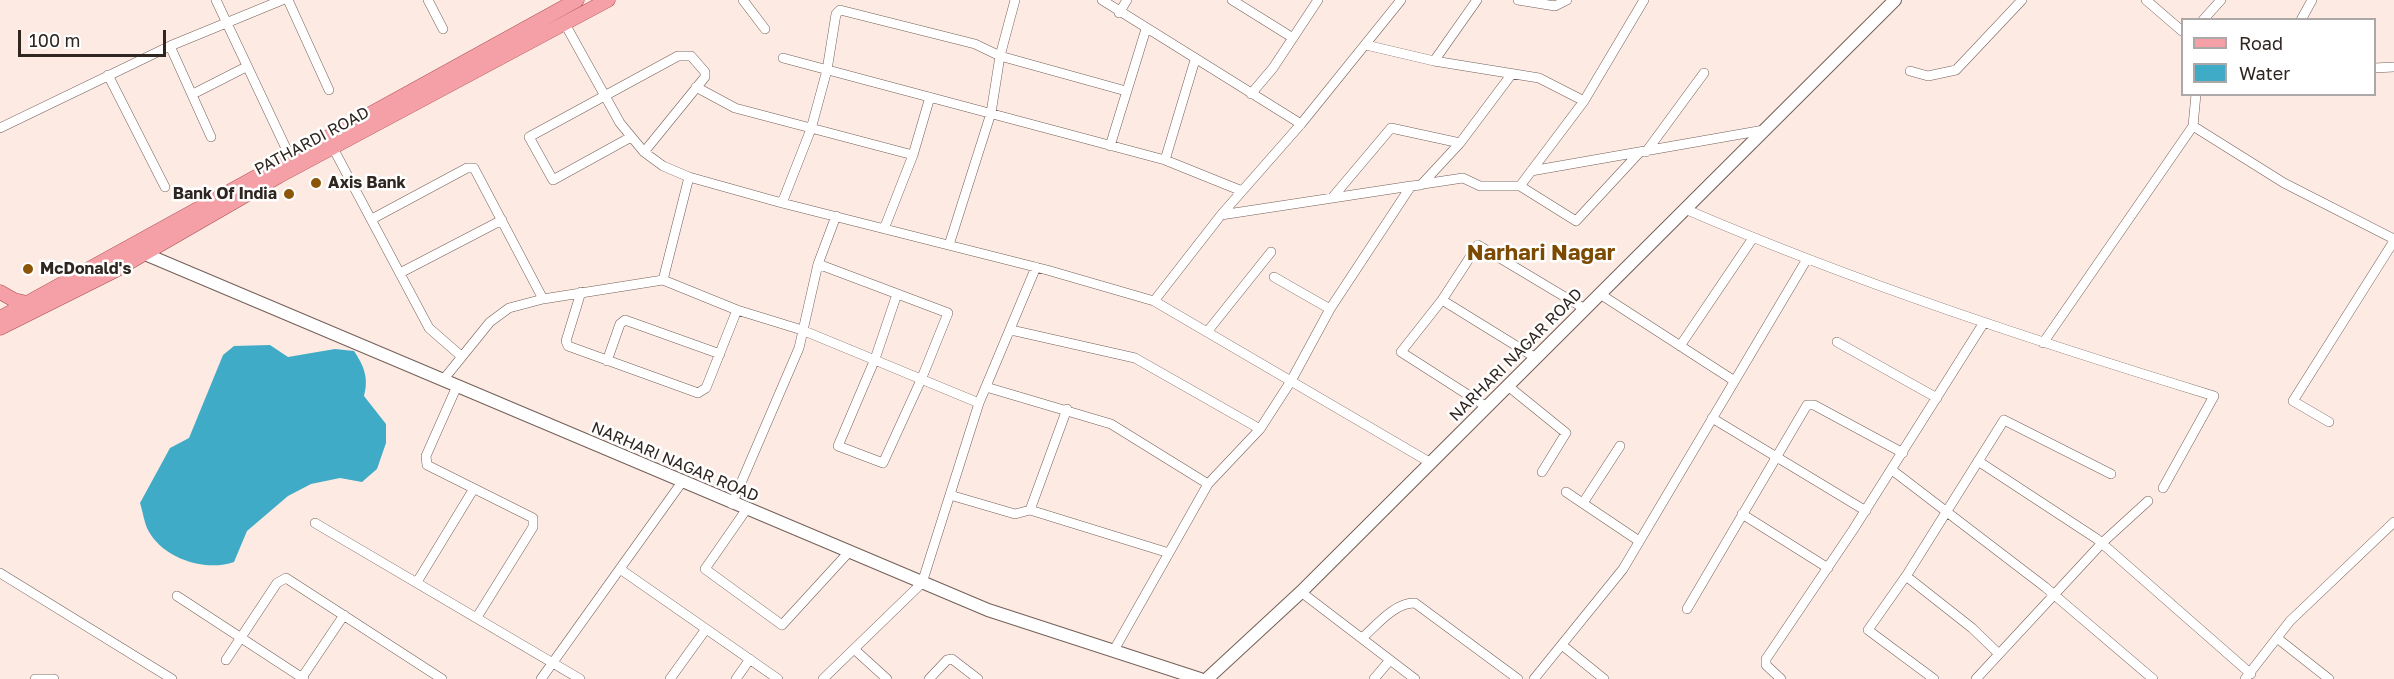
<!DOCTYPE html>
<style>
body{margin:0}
#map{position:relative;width:2394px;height:679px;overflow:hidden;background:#fdeae3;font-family:"Golos Text",sans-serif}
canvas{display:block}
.legend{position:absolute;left:2181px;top:18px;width:195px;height:78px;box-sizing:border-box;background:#fff;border:2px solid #aca8a7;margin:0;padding:8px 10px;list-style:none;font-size:18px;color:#2f2622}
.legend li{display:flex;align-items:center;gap:12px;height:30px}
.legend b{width:30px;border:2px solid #aca8a7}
.scale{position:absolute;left:18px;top:30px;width:148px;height:27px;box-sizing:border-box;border:3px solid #2f2622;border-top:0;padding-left:8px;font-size:18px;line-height:21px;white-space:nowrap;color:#2f2622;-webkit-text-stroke:4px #fff;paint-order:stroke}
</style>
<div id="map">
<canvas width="2394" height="679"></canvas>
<ul class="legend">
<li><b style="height:8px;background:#f4a0a6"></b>Road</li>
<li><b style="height:16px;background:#40abc6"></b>Water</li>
</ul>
<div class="scale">100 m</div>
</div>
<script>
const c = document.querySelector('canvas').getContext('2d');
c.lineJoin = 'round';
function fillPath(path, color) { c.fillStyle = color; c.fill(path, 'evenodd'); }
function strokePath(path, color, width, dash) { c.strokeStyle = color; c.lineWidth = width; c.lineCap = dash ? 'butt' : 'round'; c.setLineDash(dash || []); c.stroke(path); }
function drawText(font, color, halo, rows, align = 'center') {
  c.font = font + ' "Golos Text",sans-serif'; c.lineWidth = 5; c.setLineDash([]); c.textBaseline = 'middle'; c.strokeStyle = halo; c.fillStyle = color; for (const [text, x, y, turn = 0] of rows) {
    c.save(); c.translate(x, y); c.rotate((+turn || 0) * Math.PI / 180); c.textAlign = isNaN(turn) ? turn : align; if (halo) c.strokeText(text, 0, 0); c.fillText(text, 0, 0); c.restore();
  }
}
const water = new Path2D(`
 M 270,345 L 288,357 L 335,349 L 354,351 C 364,366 369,378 364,396 L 386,424 L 386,443 L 377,469 L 362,482 L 340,478 L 311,484 L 288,496 L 247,531 L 234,562 C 206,572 163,559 148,530 C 144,522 143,512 140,503 L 170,448 L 189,438 L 223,355 L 234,346 Z`);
const street = new Path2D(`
 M 216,0 L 292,161
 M 288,0 L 329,90
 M 428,0 L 443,29
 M 743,0 L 765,29
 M 1102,0 L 1301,124
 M 1232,0 L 1293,38
 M 1518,0 L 1555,6 L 1567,0
 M 2146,0 L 2182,31
 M 1119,13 L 1127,0
 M 2203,20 L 2221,0
 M 2301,20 L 2312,0
 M 565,24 L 620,123 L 644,152 L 663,166 L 689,177 L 782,203 L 1047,270 L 1154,301 L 1431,463
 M 1366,45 L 1434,61 L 1539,78 L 1584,101
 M 170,46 L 211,137
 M 783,58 L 1165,160 L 1242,191
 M 1434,61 L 1477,0
 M 2374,68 L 2394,67
 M 1910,71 L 1928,76 L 1956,70 L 2022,0
 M 108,75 L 165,187
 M 696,87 L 735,108 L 913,155
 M 193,94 L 246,67
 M 1251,94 L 1273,68 L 1318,0
 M 2193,126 L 2284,183 L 2394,239
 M 0,128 L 170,46 L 282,0
 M 631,137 L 553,180 L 529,137 L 678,56 L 691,56 L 705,72 L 705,77 L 644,152
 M 1110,146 L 1146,29
 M 333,148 L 429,328 L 461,356
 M 1646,152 L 1704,73
 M 1165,160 L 1195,60
 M 1531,171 L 1764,130
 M 1423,184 L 1463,178 L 1480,186 L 1520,186 L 1576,221 L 1639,153
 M 1520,186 L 1584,101 L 1644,0
 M 1332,198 L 1391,128 L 1460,143
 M 782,203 L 811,129 L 827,70 L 836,14 L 840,10 L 975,44 L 1000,56 L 1126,91
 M 1685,209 C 1857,283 2035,341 2214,396 L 2163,488
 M 1221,215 L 1411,186
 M 372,219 L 467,168 L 474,168 L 543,299
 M 884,229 L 913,155 L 930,97
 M 949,245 L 991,113 L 1000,56 L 1015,0
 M 818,264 L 948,313 L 921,380 L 883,463 L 838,446 L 875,359 L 897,294
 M 400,273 L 502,220
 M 1274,277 L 1330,309
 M 663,280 L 689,177
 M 581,292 L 566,341 L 568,346 L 698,393 L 706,388 L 737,310
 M 1600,294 L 1733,380
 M 1442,300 L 1536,358
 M 1154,301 L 1221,215 L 1301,124 L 1401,0
 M 1011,330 L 1135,358 L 1260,429
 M 1207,332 L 1271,252
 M 1837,342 L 1937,398
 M 2043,343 L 2193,126 L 2196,94
 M 1680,346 L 1753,238
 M 607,361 L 620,324 L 625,320 L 720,354
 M 443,380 L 490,322 L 509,308 L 543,299 L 663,280 L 737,310 L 802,330 L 979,403
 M 457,386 L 426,456 L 427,465 L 533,518 L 533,527 L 477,617
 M 1508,386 L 1566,433 L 1542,472
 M 986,387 L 1111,424 L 1208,484
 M 1487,407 L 1401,352 L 1442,300 L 1478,245 L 1585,309
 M 1067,409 L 1030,510 L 1169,553
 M 1712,418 L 1866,511
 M 2329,422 L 2293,401 L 2394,241
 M 1978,461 L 2097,539 L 2251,674
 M 1892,470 L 2045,587 L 2153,679
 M 1566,492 L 1639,541
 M 950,495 L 1015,514 L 1030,510
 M 1583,503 L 1620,446
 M 732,504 L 799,348 L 818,264 L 836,216
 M 746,510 L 705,569 L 782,625 L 848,553
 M 1742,514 L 1828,568
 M 315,523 L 580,679
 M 620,569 L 778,679
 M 0,573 L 172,679
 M 1906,576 L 1972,628 L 1999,654
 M 417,582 L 473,490
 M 1301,592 L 1415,679
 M 177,596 L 304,679
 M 1687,609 L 1807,405 L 1814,405 L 1903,453
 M 1362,638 C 1376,626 1395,602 1415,603 L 1518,679
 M 2277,638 L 2329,679
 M 1562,645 L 1604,679
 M 854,649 L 887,679
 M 1114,650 L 1208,484 L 1260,429 L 1291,381 L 1330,309 L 1411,186 L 1421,185 L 1460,143 L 1511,75
 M 226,660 L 277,583 L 286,578 L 442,679
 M 35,679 L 54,679
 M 301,679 L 344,615
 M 541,679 L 682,482
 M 670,679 L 706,629
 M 736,679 L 750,659
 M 823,679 L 922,583 L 979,403 L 1036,267
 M 929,679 L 947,660 L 952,659 L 978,679
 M 1374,679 L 1390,660
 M 1534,679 L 1623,569 L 1807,259
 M 1781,679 L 1766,665 L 1766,659 L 1853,530 L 1983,324
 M 1934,679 L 1868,630 L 1908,573 L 2004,420 L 2111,474
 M 1976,679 L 2102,543 L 2148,501
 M 2245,679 L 2290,621 L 2394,522`);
const secondary = new Path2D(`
 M 140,249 L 145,254 L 988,610 L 1200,679
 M 1207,679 L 1301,592 L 1895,0`);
const primary = new Path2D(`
 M 0,292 L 14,300 L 27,303
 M 0,318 L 577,0
 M 0,328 L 116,270 L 279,176 L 608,0`);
const markers = [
 [316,183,6,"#8c5609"],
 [289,194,6,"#8c5609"],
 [28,269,6,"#8c5609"]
];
const streetNames = [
 ["PATHARDI ROAD",312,141,-28],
 ["NARHARI NAGAR ROAD",1516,355,-45],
 ["NARHARI NAGAR ROAD",675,462,23]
];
const poiNames = [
 ["Axis Bank",328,183],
 ["Bank Of India",277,194,"right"],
 ["McDonald's",40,269]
];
const districtNames = [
 ["Narhari Nagar",1541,253]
];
fillPath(water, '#40abc6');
strokePath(street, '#735f57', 10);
strokePath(secondary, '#735f57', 14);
strokePath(primary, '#aa4c51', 15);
strokePath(street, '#fff', 9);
strokePath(secondary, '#fff', 12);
strokePath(primary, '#f4a0a6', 14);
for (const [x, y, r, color] of markers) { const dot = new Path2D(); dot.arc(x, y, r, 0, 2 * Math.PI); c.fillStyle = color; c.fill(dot); strokePath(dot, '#fff', 2); }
drawText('16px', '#2f2622', '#fff', streetNames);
drawText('bold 16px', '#2f2622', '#fff', poiNames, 'left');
drawText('bold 22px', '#7c4a03', '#fff', districtNames);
</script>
